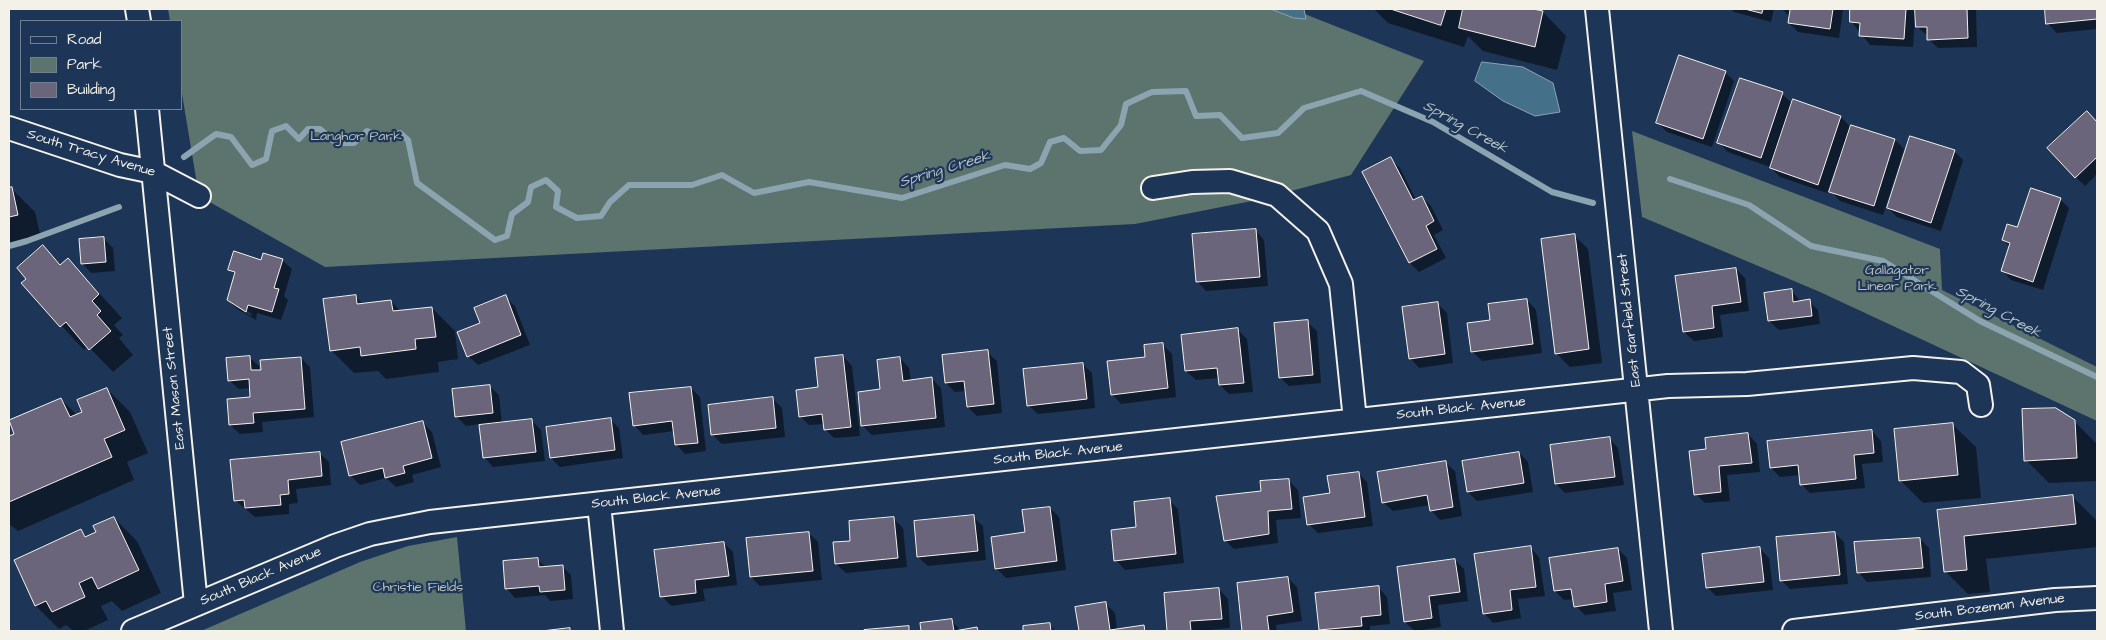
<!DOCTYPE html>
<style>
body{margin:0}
#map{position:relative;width:2106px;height:640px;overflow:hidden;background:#1d3557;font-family:"Architects Daughter",sans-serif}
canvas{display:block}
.frame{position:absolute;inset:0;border:10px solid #f4f1e8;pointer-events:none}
.legend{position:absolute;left:20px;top:20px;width:162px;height:90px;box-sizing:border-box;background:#1d3557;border:1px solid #738091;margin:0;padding:6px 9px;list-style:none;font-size:15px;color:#f4f1e8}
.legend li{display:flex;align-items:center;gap:10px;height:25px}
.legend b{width:25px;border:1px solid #738091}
</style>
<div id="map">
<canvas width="2106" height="640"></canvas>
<div class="frame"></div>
<ul class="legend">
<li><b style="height:6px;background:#1d3557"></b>Road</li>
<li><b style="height:14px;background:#5d736e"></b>Park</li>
<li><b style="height:14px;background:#6b657b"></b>Building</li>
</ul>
</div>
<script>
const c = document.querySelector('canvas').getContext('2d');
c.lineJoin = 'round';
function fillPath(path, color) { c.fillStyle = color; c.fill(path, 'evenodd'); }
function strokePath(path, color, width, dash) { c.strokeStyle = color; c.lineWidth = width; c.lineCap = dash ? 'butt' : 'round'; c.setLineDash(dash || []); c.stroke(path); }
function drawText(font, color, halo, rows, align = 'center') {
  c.font = font + ' "Architects Daughter",sans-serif'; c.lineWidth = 4.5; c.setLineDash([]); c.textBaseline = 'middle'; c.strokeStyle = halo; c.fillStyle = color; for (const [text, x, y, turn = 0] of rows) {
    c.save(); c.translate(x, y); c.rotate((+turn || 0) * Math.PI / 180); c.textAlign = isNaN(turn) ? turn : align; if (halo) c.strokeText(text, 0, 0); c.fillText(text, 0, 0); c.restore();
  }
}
const green = new Path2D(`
 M 168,9 L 1292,9 L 1424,61 L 1351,175 L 1257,200 L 1135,224 L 325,267 L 199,196 L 181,88 L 181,21 L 170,21 Z
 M 1632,131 L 1940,249 L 1942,290 L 2097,367 L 2097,421 L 1820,292 L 1642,217 Z
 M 457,537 L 466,631 L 201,631 L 360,562 L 408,546 Z`);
const water = new Path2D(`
 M 1271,9 L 1304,9 L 1306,19 L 1294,18 Z
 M 1482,62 L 1523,67 L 1553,83 L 1560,112 L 1535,116 L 1503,101 L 1475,81 Z`);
const shadow = new Path2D(`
 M 1374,9 L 1528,9 L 1543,12 L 1566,36 L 1557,70 L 1483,51 L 1468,36 L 1464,47 L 1388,23 Z
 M 1731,9 L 1774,9 L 1771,22 L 1734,12 Z
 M 1782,9 L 1843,9 L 1839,38 L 1798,32 L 1789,23 L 1790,17 Z
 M 1852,9 L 1976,9 L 1977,47 L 1938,48 L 1928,39 L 1928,36 L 1917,27 L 1917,16 L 1915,15 L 1913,47 L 1870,45 L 1851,21 Z
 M 2046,9 L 2097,9 L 2097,29 L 2057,33 L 2047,23 Z
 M 1725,72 L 1734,81 L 1712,147 L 1667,132 L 1657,122 Z
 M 1782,94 L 1793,104 L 1841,117 L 1851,128 L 1895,140 L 1904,149 L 1883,215 L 1840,201 L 1831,191 L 1839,165 L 1837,164 L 1827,193 L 1780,177 L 1770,167 L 1728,152 L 1719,143 Z
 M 2087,113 L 2097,123 L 2097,174 L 2085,186 L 2076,177 Z
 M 1954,151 L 1963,160 L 1941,231 L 1897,217 L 1888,208 Z
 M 1390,159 L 1400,168 L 1416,200 L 1421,197 L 1431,206 L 1443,230 L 1434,235 L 1446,258 L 1419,272 L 1410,263 L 1363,173 Z
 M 9,189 L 12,189 L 35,212 L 41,238 L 9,245 Z
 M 2060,199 L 2069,208 L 2043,290 L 2011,280 L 2002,270 L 2010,247 L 2003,240 Z
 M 1255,230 L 1264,240 L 1268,286 L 1206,291 L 1197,281 Z
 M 1575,236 L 1588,249 L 1602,363 L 1570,367 L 1556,353 Z
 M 104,239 L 113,248 L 115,271 L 91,273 L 82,263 Z
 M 43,247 L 61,265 L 68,259 L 122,318 L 114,325 L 123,335 L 119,338 L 133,355 L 113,372 L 88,346 L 84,350 L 23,284 L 28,279 Z
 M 282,260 L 292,269 L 284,296 L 288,300 L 281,320 L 257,313 L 256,320 L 237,309 L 228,300 L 236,275 L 230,269 L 261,261 ZM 236,304 L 252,314 L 251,316 L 236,307 Z
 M 1736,269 L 1745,278 L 1749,311 L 1720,315 L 1723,337 L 1694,341 L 1684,332 Z
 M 1791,290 L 1801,302 L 1809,301 L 1818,310 L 1820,324 L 1779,330 L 1769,321 Z
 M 356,297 L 364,305 L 391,301 L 401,312 L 432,308 L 455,331 L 458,359 L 438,362 L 439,372 L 386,379 L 378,371 L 354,373 L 331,350 Z
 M 505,297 L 515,306 L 530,345 L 478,365 L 468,356 L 482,323 Z
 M 1527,300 L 1536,310 L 1542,353 L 1482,361 L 1472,351 L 1492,322 Z
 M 1438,304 L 1447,313 L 1453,363 L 1419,368 L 1410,358 Z
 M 1307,322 L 1317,331 L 1321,383 L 1289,386 L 1280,377 Z
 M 1238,330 L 1247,339 L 1253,392 L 1229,394 L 1220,385 L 1219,378 L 1196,380 L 1186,371 Z
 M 1162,344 L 1172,354 L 1176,397 L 1121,404 L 1112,394 Z
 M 987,352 L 997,361 L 1002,413 L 977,416 L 968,407 L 966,391 L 955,392 L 946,383 Z
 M 843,356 L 852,366 L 860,436 L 834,438 L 825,429 L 825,424 L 809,425 L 800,416 Z
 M 249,357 L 259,366 L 259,371 L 301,358 L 310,367 L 314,417 L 262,422 L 263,432 L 240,434 L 230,425 L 252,398 L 251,388 L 239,389 L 229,380 Z
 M 900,358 L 909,368 L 911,381 L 932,379 L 941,388 L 945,427 L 872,435 L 863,426 Z
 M 1082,364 L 1092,373 L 1095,408 L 1038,414 L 1028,405 Z
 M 489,386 L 499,395 L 502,424 L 532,421 L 541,430 L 545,461 L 493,467 L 484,457 L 480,424 L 466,426 L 457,417 Z
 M 691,388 L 700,397 L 706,451 L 685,454 L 676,444 L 675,431 L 643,435 L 634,425 Z
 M 107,389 L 130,412 L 148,453 L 127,462 L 134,480 L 18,531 L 9,524 L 9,437 L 16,434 L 61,399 L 77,415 L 84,412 Z
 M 772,398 L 782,408 L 785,437 L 722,444 L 713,435 Z
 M 610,419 L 619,428 L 623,458 L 560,467 L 551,458 Z
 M 2074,421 L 2097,444 L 2097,481 L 2049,483 L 2026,460 Z
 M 423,423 L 432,432 L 441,467 L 412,475 L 414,482 L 396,487 L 386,478 L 360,485 L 350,475 Z
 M 1952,424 L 1976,447 L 1981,498 L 1923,503 L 1900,480 Z
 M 1872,431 L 1881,441 L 1883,462 L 1862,464 L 1865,488 L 1810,493 L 1801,484 L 1800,475 L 1780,477 L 1771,468 Z
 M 1748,434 L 1757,444 L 1760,472 L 1727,475 L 1730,501 L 1705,503 L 1696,494 L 1708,450 Z
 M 1609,438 L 1618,448 L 1624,485 L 1565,493 L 1556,484 Z
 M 319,453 L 329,462 L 331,485 L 296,489 L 298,503 L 289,504 L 289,514 L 255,517 L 235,500 Z
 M 1519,453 L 1528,462 L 1533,492 L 1477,501 L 1468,492 Z
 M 1445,462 L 1455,471 L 1462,516 L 1440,520 L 1431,510 L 1430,505 L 1393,511 L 1383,502 Z
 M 1358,473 L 1367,482 L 1373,526 L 1318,533 L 1309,524 L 1331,494 Z
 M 1288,480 L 1298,490 L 1301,518 L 1276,520 L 1278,543 L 1234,549 L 1225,540 L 1262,492 Z
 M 2073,497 L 2096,520 L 2097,547 L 1986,559 L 1990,592 L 1968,594 L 1945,571 L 1939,511 Z
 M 1169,500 L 1178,509 L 1184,563 L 1125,570 L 1116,560 L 1138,528 Z
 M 1050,508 L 1059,517 L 1066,570 L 1006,578 L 997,569 Z
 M 973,517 L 983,526 L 986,560 L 928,566 L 918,557 Z
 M 114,518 L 137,541 L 161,593 L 122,611 L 112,601 L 101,606 L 108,620 L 84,631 L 73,631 L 66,625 L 59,629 L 36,606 L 80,531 L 87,537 L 97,532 Z
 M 894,519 L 903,528 L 907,567 L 846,573 L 836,564 L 852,542 Z
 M 809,533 L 818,542 L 822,580 L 760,586 L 751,577 Z
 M 1835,533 L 1844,542 L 1848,584 L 1790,589 L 1781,580 Z
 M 1920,539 L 1929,548 L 1931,577 L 1867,582 L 1858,572 Z
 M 724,543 L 733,552 L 737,585 L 703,589 L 705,601 L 671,606 L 662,596 Z
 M 1530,547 L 1539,557 L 1545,596 L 1518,599 L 1521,618 L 1493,623 L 1484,613 Z
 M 1618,549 L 1627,558 L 1632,590 L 1613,593 L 1616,611 L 1585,615 L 1576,606 L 1574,599 L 1564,600 L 1555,591 Z
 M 1760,549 L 1769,558 L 1773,590 L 1716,596 L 1707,587 Z
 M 537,559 L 546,567 L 562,566 L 571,575 L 573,599 L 550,601 L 545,595 L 515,598 L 506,588 Z
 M 1455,560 L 1464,569 L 1468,601 L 1438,605 L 1441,627 L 1415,631 L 1405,622 Z
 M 1288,578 L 1297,587 L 1302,621 L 1276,625 L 1277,631 L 1244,631 L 1238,584 Z
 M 1378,587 L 1387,597 L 1390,624 L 1370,626 L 1370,631 L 1322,631 L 1320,630 Z
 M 1219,589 L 1228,599 L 1230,628 L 1199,631 L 1168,631 L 1165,594 Z
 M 1106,604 L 1115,613 L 1117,631 L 1144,627 L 1148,631 L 1080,631 L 1077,608 Z
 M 951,620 L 961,631 L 977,629 L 979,631 L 923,631 L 921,624 Z
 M 1049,624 L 1056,631 L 1025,631 L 1024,627 Z
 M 908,627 L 912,631 L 866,631 Z`);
const stream = new Path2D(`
 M 184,157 L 216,134 L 231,137 L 252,165 L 266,159 L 272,131 L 286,126 L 299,139 L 308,129 L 320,129 L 336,143 L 354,143 L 367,131 L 384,139 L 400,133 L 408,140 L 417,183 L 495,240 L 507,236 L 512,214 L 528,202 L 531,187 L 546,180 L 558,191 L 556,207 L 577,218 L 601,216 L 610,202 L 629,185 L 692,185 L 722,175 L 754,193 L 809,182 L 902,198 L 1005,165 L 1030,169 L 1041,163 L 1050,142 L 1064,138 L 1080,151 L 1101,150 L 1121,125 L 1126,104 L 1152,92 L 1186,91 L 1196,116 L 1220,115 L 1242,138 L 1278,133 L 1304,108 L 1361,91 L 1433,122 L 1552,192 L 1593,203
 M 1670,179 L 1749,205 L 1811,246 L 1883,261 L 1980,321 L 2097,377
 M 9,246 L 27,241 L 119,207`);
const building = new Path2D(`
 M 1391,9 L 1446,9 L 1441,25 Z
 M 1463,9 L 1533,9 L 1543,11 L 1535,47 L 1459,28 Z
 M 1745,9 L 1763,9 L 1762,13 Z
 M 1785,9 L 1833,9 L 1830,29 L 1788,23 L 1790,10 Z
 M 1850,9 L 1906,9 L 1904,39 L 1859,36 L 1860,23 L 1850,22 Z
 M 1915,9 L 1967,9 L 1968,38 L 1927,40 L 1927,27 L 1916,27 Z
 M 2045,9 L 2097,9 L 2097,19 L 2046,24 Z
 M 1679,55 L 1726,71 L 1703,139 L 1656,123 Z
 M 1740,78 L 1783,92 L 1761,158 L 1717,143 Z
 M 1793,99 L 1841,116 L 1818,185 L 1770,168 Z
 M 2087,111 L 2097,122 L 2097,157 L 2075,178 L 2047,148 Z
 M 1851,125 L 1895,139 L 1874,206 L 1829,192 Z
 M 1910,136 L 1955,150 L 1931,223 L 1887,208 Z
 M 1391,157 L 1413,200 L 1422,196 L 1434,221 L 1426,226 L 1437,249 L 1409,263 L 1362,172 Z
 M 12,187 L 18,215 L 9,217 L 9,188 Z
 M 2031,188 L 2061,198 L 2033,282 L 2001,271 L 2010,243 L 2002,240 L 2007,224 L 2017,227 Z
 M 1256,229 L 1260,277 L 1196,282 L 1192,234 Z
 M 1575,234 L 1589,349 L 1555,354 L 1541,239 Z
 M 104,237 L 106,262 L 81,264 L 79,239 Z
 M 43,245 L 60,265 L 68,258 L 99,294 L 92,301 L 101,311 L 97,315 L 111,331 L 89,350 L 66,322 L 60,327 L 21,283 L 26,279 L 17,268 Z
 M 234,251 L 261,260 L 263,253 L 283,259 L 274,288 L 279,289 L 272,312 L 248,305 L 246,312 L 227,300 L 235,272 L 228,270 Z
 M 1736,268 L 1741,302 L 1712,306 L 1714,328 L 1683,332 L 1675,276 Z
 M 1792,289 L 1793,302 L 1810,299 L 1812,316 L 1768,321 L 1764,293 Z
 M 356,295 L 357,304 L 391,300 L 393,311 L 432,307 L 436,337 L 415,339 L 416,349 L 361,356 L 360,347 L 330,351 L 323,299 Z
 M 506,295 L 521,335 L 467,357 L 457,332 L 480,323 L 474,308 Z
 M 1527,299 L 1533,344 L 1471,352 L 1467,323 L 1490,320 L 1488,304 Z
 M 1438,302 L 1445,354 L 1409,359 L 1402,307 Z
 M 1308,320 L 1313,375 L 1279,378 L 1274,323 Z
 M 1238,328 L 1244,383 L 1219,385 L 1217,368 L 1185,371 L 1181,335 Z
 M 1163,343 L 1168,388 L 1111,395 L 1107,361 L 1145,357 L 1144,345 Z
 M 988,350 L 994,404 L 967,407 L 964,381 L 945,383 L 942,355 Z
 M 843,355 L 851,427 L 824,430 L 822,414 L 799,417 L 796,390 L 818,387 L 815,358 Z
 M 250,356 L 251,370 L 261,370 L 260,360 L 301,357 L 305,409 L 253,413 L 254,423 L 229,425 L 227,399 L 250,397 L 249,379 L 228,381 L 226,358 Z
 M 900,357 L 903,381 L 932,377 L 936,418 L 861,426 L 858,392 L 880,389 L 877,360 Z
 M 1083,363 L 1087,399 L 1027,406 L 1023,369 Z
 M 490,385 L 493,413 L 455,417 L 452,389 Z
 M 691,387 L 698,443 L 675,445 L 672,421 L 633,426 L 629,393 Z
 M 107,388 L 125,430 L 104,439 L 112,457 L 9,502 L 9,436 L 14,434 L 9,420 L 61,398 L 70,417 L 82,412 L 77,400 Z
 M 773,397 L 776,428 L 711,435 L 708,405 Z
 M 2056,408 L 2075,420 L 2077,458 L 2024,461 L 2022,409 Z
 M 611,418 L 615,450 L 550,458 L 546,427 Z
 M 532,419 L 536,452 L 483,458 L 479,425 Z
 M 423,421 L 432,458 L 403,466 L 405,473 L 385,478 L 383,468 L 349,476 L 341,442 Z
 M 1953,423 L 1958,475 L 1899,481 L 1894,429 Z
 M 1872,430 L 1874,453 L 1854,455 L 1856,479 L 1800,485 L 1798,465 L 1770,468 L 1767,441 Z
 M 1748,433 L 1752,463 L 1719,466 L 1721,492 L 1694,495 L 1689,451 L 1706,449 L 1705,438 Z
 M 1610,437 L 1615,477 L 1555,484 L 1550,445 Z
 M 320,452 L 322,476 L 288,480 L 289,494 L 280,495 L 281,505 L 245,508 L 244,500 L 234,501 L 230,460 Z
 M 1519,452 L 1524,483 L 1467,492 L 1462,461 Z
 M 1446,461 L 1453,507 L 1430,511 L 1427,495 L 1382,503 L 1377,472 Z
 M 1359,472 L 1365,517 L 1307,525 L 1303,497 L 1330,493 L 1327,476 Z
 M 1289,479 L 1292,509 L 1268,511 L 1269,534 L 1224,541 L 1216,496 L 1261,491 L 1260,481 Z
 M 2073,495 L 2076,524 L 1964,536 L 1967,570 L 1944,572 L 1937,510 Z
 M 1170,498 L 1176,554 L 1114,561 L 1111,530 L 1136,527 L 1134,502 Z
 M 1050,507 L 1057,561 L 995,569 L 991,537 L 1025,532 L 1022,510 Z
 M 974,515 L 978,551 L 917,557 L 914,521 Z
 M 114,517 L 139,570 L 98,589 L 92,577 L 79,583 L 85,597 L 52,612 L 46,601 L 35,606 L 14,560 L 81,529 L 85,537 L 96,532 L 93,526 Z
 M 894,517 L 898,558 L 835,564 L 833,542 L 850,541 L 849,521 Z
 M 809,532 L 813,571 L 750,577 L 746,538 Z
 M 1835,532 L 1840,575 L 1780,581 L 1776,537 Z
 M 1920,538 L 1923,568 L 1857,573 L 1854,542 Z
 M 724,542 L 729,576 L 695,580 L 696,593 L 660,597 L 654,550 Z
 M 1531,546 L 1536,587 L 1510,590 L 1512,610 L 1483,614 L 1474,554 Z
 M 1760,547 L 1764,582 L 1706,588 L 1702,554 Z
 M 1618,548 L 1623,581 L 1605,584 L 1607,602 L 1574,607 L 1571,589 L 1554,591 L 1549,558 Z
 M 538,558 L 539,567 L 563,565 L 565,590 L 540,592 L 539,586 L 505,589 L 503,561 Z
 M 1455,559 L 1460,592 L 1429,596 L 1432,618 L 1404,622 L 1397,567 Z
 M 1288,577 L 1293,612 L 1267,616 L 1269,631 L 1242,631 L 1237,583 Z
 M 1379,586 L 1381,615 L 1361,617 L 1362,626 L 1319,630 L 1315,593 Z
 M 1219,588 L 1222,619 L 1190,621 L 1191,631 L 1167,631 L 1164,593 Z
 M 1106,602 L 1110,630 L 1144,625 L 1145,631 L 1079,631 L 1075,607 Z
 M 952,619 L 954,631 L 977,627 L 978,631 L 921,631 L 920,623 Z
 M 1050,623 L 1051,631 L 1023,631 L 1023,626 Z
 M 909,626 L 909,631 L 864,631 L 864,630 Z
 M 570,628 L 570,631 L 542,631 Z`);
const street = new Path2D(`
 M 137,9 L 139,21
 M 1597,9 L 1661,631
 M 147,109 L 196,604
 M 9,128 L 120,165 L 153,172 L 199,196
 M 1153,188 L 1192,182 L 1230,181 L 1277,195 L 1318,231 L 1341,284 L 1355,420
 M 599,504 L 612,631
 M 133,631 L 335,546 L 370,534 L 430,522 L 1668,386 L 1747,384 L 1913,368 L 1961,372 L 1978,385 L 1981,405
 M 1794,631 L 2055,600 L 2097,598`);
const parkNames = [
 ["Langhor Park",356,137],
 ["Gallagator",1897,271],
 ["Linear Park",1897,287],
 ["Christie Fields",418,588]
];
const streetNames = [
 ["South Tracy Avenue",91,154,17],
 ["East Garfield Street",1630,320,-96],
 ["East Mason Street",175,388,-96],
 ["South Black Avenue",1461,409,-6],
 ["South Black Avenue",1058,454,-6],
 ["South Black Avenue",656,498,-6],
 ["South Black Avenue",261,577,-23],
 ["South Bozeman Avenue",1990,608,-7]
];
const waterNames = [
 ["Spring Creek",1465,128,29],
 ["Spring Creek",945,170,-17],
 ["Spring Creek",1998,313,28]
];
fillPath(green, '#5d736e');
fillPath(water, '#45708a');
strokePath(water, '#8ba4b0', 1);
fillPath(shadow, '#0007');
strokePath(stream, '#8ba4b0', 6);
fillPath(building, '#6b657b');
strokePath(building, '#f4f1e8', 1);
strokePath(street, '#f4f1e8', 26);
strokePath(street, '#1d3557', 22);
drawText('14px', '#b8bfb7', '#1d3557', parkNames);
drawText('14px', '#f4f1e8', '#1d3557', streetNames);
drawText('italic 15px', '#b7c4c7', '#1d3557', waterNames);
</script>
